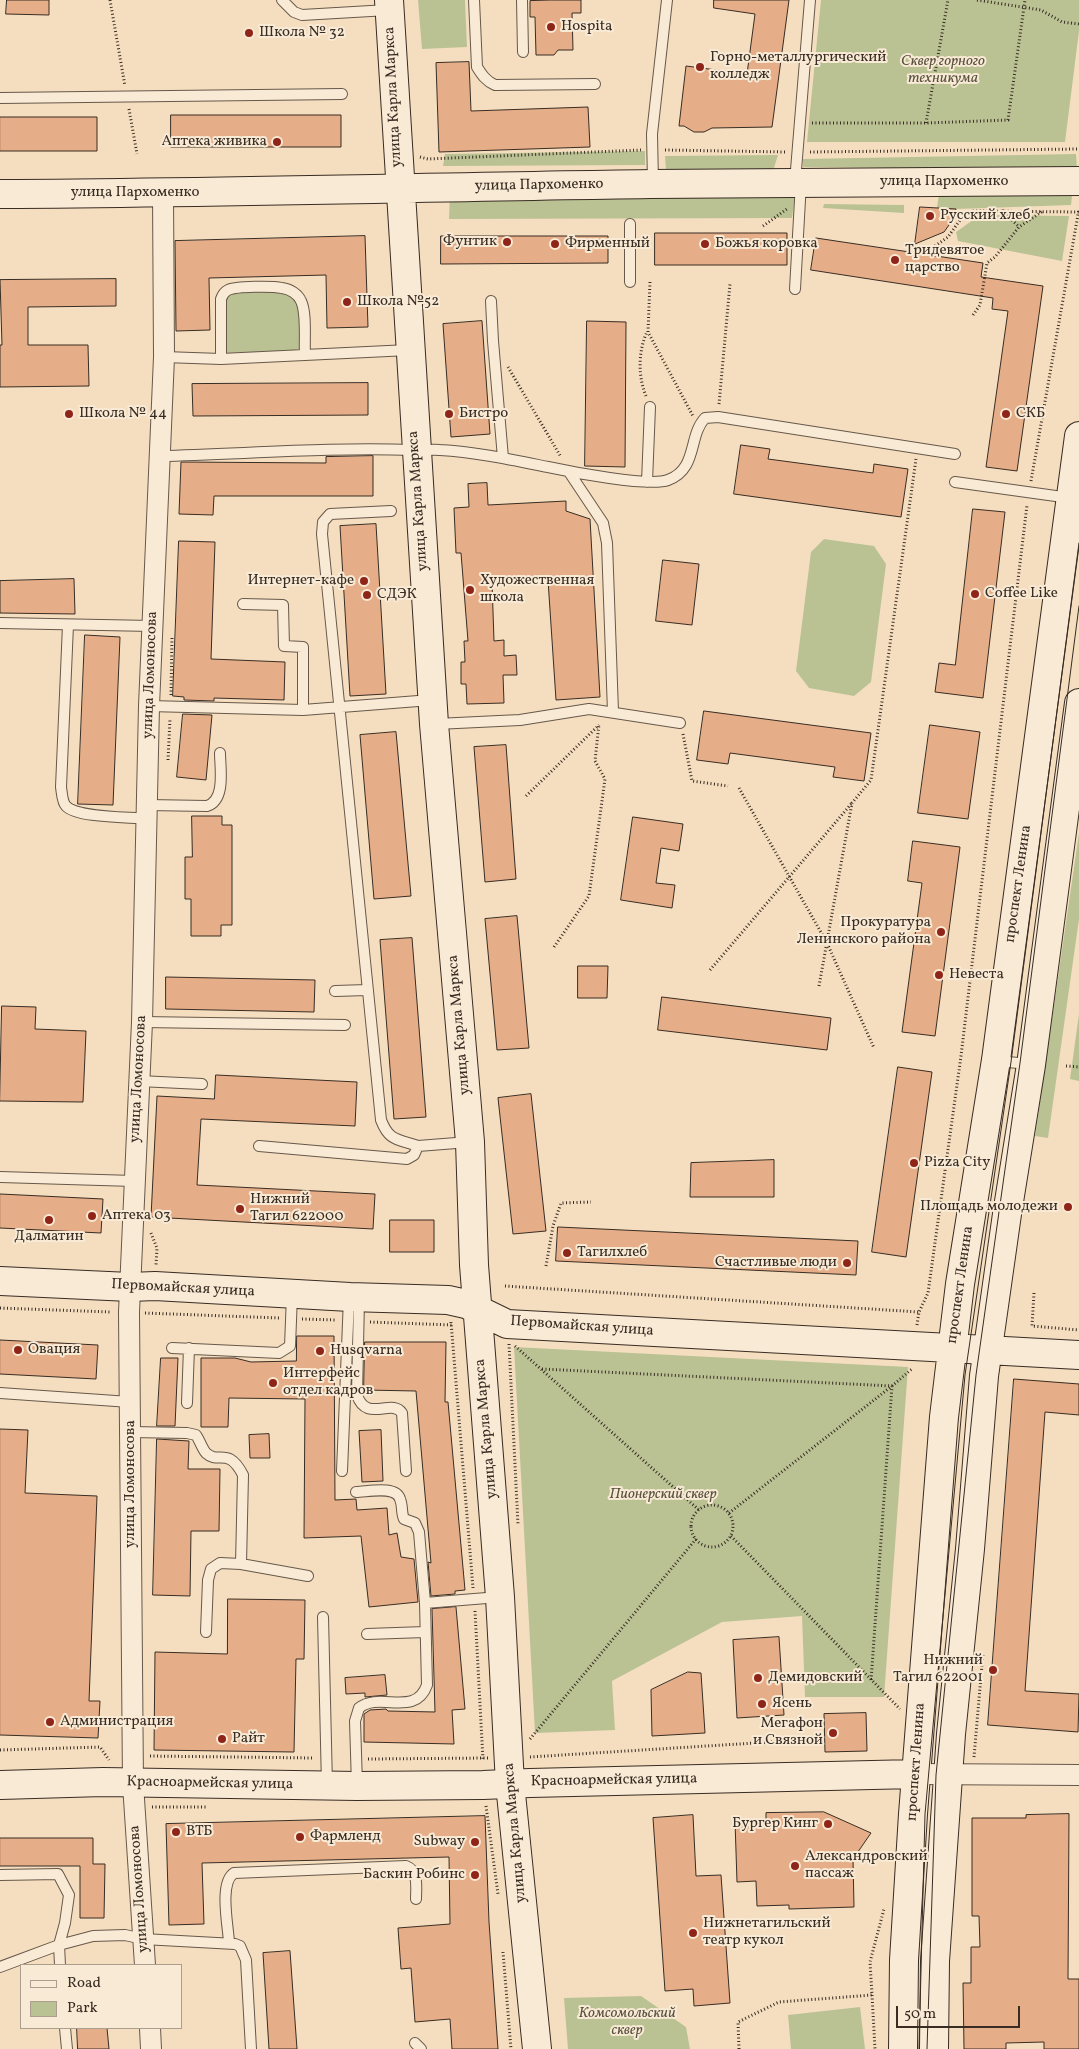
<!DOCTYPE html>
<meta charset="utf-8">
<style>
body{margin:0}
#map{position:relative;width:1079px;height:2049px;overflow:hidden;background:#f5debf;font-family:Vollkorn,serif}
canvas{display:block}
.legend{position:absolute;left:20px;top:1964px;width:162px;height:65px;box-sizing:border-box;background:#f8ead5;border:1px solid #ab9e8e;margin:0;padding:6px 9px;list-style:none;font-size:15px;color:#382c23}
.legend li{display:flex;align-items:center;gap:10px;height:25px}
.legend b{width:25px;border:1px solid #ab9e8e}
.scale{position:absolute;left:896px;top:2006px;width:124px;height:22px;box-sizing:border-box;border:2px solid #382c23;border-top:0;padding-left:6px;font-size:15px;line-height:18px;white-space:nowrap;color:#382c23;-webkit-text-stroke:4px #f8ead5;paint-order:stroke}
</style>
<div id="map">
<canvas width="1079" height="2049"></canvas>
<ul class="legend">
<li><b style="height:6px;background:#f8ead5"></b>Road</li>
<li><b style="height:14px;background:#bac294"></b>Park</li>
</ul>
<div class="scale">50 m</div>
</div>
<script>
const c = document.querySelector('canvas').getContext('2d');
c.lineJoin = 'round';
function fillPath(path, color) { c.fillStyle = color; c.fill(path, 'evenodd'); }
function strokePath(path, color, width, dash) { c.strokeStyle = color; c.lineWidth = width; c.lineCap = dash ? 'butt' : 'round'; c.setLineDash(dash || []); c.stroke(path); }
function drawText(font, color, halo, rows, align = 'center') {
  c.font = font + ' Vollkorn,serif'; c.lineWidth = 4; c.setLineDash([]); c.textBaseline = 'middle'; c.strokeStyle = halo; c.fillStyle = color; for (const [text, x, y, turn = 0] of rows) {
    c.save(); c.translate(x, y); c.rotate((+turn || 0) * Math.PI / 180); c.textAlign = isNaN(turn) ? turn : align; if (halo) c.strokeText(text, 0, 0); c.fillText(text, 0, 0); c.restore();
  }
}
const green = new Path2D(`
 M 418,0 L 465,0 L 467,47 L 422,49 Z
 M 821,0 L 1079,0 L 1079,31 L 1065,142 L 807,142 Z
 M 645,151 L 645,165 L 443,166 L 445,154 Z
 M 1076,154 L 1077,170 L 803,167 L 803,159 Z
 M 778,155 L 773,171 L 666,171 L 665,156 Z
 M 788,191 L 795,196 L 792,218 L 449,219 L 450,193 Z
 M 939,193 L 1072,196 L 1071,205 L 956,209 L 937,208 Z
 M 824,204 L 904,205 L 904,213 L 823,208 Z
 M 980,215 L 1069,216 L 1062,261 L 958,241 L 956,232 Z
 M 300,291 L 301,351 L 225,353 L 224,293 Z
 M 824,539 L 874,546 L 886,564 L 871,682 L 854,696 L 809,688 L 796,671 L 811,552 Z
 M 1079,833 L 1079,919 L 1048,1138 L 1035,1136 Z
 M 1079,1014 L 1079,1081 L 1070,1079 Z
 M 514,1347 L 908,1367 L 884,1697 L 805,1697 L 802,1616 L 722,1622 L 612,1681 L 615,1730 L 535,1733 Z
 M 641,1996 L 686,2027 L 690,2049 L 568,2049 L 564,1998 Z
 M 860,2007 L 865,2049 L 791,2049 L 788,2015 Z`);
const building = new Path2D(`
 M 7,0 L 49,0 L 49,15 L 6,14 Z
 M 551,0 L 581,0 L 581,13 L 572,13 L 573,50 L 558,50 L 554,55 L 536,55 L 535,17 L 530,17 L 530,1 Z
 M 714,0 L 789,0 L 772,127 L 712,128 L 704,132 L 694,132 L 684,126 L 679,126 L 686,66 L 747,74 L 755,14 L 714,8 Z
 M 469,62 L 471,111 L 588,107 L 590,147 L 439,152 L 436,63 Z
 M 171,115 L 341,115 L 341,147 L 171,147 Z
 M 0,117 L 97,117 L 97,151 L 0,151 Z
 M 920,207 L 956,209 L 954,218 L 944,232 L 915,244 Z
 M 655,233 L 787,233 L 787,265 L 655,265 Z
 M 365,236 L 368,327 L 327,328 L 326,275 L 209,278 L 210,330 L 176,331 L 175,241 Z
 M 441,236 L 608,236 L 608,263 L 441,264 Z
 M 816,238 L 983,263 L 981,277 L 1043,286 L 1017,471 L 986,467 L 1008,311 L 992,309 L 993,298 L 811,270 Z
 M 116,279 L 116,306 L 28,307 L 28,345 L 88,345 L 89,386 L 0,387 L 0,345 L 2,345 L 0,280 Z
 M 482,321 L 490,434 L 451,437 L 443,324 Z
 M 587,321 L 626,322 L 625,467 L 585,466 Z
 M 368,383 L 368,415 L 193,416 L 192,384 Z
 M 741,445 L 770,449 L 768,459 L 873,473 L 874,464 L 908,469 L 901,517 L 734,494 Z
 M 373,456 L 373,496 L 214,496 L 213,515 L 179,514 L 181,462 L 326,463 L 326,457 Z
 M 487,483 L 488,505 L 566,501 L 566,511 L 590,519 L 600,697 L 556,700 L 548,580 L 492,582 L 494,641 L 504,640 L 504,656 L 516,655 L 517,675 L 503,675 L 504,703 L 467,704 L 466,684 L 461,684 L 461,662 L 465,662 L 464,641 L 468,641 L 461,553 L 456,553 L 454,508 L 469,507 L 468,484 Z
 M 973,509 L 1005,512 L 983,698 L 935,692 L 939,663 L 955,665 Z
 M 376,524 L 386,694 L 350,696 L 340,526 Z
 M 179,541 L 215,542 L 211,659 L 285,662 L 284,700 L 214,698 L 214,701 L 184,700 L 184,697 L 173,696 Z
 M 663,560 L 699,564 L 692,625 L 656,621 Z
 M 74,579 L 75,614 L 0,613 L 0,581 Z
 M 85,635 L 120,637 L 113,805 L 78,804 Z
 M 704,711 L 871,733 L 864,781 L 833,777 L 835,767 L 730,753 L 728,764 L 697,760 Z
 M 183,714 L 212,715 L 206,780 L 177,777 Z
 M 930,725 L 980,732 L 968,819 L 918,813 Z
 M 396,732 L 411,896 L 374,899 L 360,735 Z
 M 506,745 L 516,879 L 485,882 L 474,747 Z
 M 192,816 L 222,816 L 222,825 L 232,825 L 232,925 L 221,925 L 221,936 L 191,936 L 191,899 L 185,899 L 185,857 L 192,857 Z
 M 633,817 L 683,824 L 679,851 L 661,848 L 656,883 L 675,885 L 672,908 L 621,900 Z
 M 913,841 L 960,847 L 935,1036 L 902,1032 L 922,883 L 908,881 Z
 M 517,916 L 529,1048 L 497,1050 L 485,919 Z
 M 412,938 L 426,1117 L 394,1119 L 380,940 Z
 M 578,966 L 608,966 L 607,998 L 578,998 Z
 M 166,977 L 315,980 L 314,1012 L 166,1009 Z
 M 662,997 L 831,1018 L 827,1050 L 658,1030 Z
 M 2,1006 L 36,1007 L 35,1029 L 86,1031 L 83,1102 L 0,1101 Z
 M 898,1067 L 932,1072 L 906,1257 L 872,1252 Z
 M 216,1075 L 357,1082 L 355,1126 L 201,1119 L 197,1185 L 375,1194 L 373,1229 L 151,1217 L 157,1096 L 214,1099 Z
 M 531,1094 L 546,1231 L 513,1234 L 498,1098 Z
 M 774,1160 L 774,1197 L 690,1197 L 691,1163 Z
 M 0,1194 L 103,1199 L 101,1233 L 0,1228 Z
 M 390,1220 L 434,1220 L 434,1252 L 390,1252 Z
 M 558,1227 L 858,1241 L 856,1275 L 556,1261 Z
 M 297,1336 L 334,1336 L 335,1500 L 356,1499 L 357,1510 L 387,1508 L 389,1535 L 397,1533 L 401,1557 L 414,1559 L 418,1602 L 369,1607 L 361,1536 L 304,1538 L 305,1399 L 229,1398 L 228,1427 L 201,1427 L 201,1358 L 235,1358 L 251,1362 L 296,1361 Z
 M 0,1340 L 98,1345 L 96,1379 L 0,1374 Z
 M 365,1342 L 446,1342 L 445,1402 L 448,1402 L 465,1590 L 455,1591 L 455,1594 L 431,1596 L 428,1562 L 431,1563 L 416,1391 L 364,1390 Z
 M 161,1358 L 178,1358 L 175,1426 L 157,1426 Z
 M 1014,1379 L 1079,1384 L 1079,1415 L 1045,1412 L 1025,1691 L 1079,1694 L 1078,1732 L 988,1725 Z
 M 0,1429 L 28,1430 L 25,1493 L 97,1496 L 89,1701 L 100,1701 L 98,1738 L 0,1735 Z
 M 381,1430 L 383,1481 L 362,1482 L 359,1431 Z
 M 269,1434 L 270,1458 L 250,1458 L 249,1435 Z
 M 157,1439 L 189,1441 L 188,1469 L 220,1469 L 219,1531 L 191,1531 L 190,1596 L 153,1595 Z
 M 228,1599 L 305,1600 L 304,1659 L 296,1659 L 294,1752 L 154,1750 L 155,1652 L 227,1654 Z
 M 456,1607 L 465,1709 L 452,1710 L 454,1744 L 364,1742 L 364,1714 L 370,1710 L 386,1709 L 388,1711 L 435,1712 L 432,1609 Z
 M 779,1637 L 784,1715 L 737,1718 L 733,1640 Z
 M 688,1672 L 701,1673 L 705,1733 L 652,1736 L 651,1690 Z
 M 385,1675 L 387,1695 L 365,1697 L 365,1693 L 346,1694 L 345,1678 Z
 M 866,1713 L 867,1751 L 825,1752 L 824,1714 Z
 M 824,1812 L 871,1833 L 853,1859 L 854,1907 L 789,1909 L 789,1905 L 757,1906 L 756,1881 L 737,1882 L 735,1821 L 766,1820 L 766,1813 Z
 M 1069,1814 L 1068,1979 L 1079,1979 L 1079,2049 L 1044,2049 L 1044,2042 L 1006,2043 L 1006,2049 L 964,2049 L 963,1983 L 971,1983 L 971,1947 L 980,1947 L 979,1916 L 972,1916 L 972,1818 L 1026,1818 L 1026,1815 Z
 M 693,1815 L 696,1876 L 721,1875 L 730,2003 L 694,2006 L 693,1989 L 665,1991 L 653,1818 Z
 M 485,1816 L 489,1922 L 498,2049 L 452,2049 L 450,2019 L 415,2022 L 411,1968 L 401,1969 L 398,1928 L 450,1924 L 449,1857 L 202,1863 L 204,1924 L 169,1925 L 166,1824 Z
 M 0,1838 L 93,1838 L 93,1864 L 105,1864 L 104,1918 L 80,1918 L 80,1866 L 0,1866 Z
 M 290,1951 L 297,2049 L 269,2049 L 263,1953 Z
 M 77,2028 L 107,2028 L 109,2049 L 78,2049 Z`);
const path = new Path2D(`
 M 110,0 L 125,86
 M 977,0 L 1041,10 L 1062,22 L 1079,24
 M 129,109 L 137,154
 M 812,123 L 926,123 L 1008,120 L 1025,0
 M 926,123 L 948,0
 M 665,150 L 786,152
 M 810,152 L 1079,149
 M 420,157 L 428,159 L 641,150
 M 1002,210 L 1019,227
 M 763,226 L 787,209
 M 935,246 L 948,237 L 960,220 L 971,211 L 1079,212
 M 650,282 L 648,332 L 693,416
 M 973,315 L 980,305 L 987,263 L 995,257 L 1019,227 L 1043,211
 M 508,367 L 561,457
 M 646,396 C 638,377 638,351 647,332
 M 719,404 L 730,284
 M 1031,481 L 1079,209
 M 171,695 L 172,637
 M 683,734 L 692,781 L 728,786
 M 168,760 L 170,719
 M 739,788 L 827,943 L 874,1048
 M 526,796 L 599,725
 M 554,947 L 589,896 L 605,779 L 595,761 L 599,724
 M 710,970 L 852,803
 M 819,986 L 852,803 L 871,780 L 916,459
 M 1066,1066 L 1079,1067
 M 151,1233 L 157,1248 L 156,1265
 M 546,1266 L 553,1226 L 561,1203 L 591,1202
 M 505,1286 L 919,1312
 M 1034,1293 L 1032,1326 L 1079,1330
 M 0,1308 L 111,1312
 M 145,1313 L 279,1318
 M 302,1319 L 336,1320
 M 370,1322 L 452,1325
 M 451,1322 L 473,1588
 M 917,1325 L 919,1312 L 928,1293 L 961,1056 L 1027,505
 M 509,1344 L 518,1525
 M 515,1346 L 699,1510
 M 542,1369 L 892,1386 L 871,1681
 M691 1526a21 21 0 1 1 42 0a21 21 0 1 1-42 0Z
 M 729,1513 L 892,1386 L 913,1368
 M 731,1536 L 900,1709
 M 475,1611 L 483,1760
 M 530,1739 L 696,1539
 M 0,1750 L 100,1747 L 109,1760
 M 150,1756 L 314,1758
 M 530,1757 L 819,1739
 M 974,1757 L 983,1653
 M 368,1759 L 489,1758
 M 486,1806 L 498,1894
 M 152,1807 L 206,1807
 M 503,1952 L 511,2049
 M 872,1995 L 875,2049
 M 739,2049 L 738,2022 L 779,2002 L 872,1995 L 870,1962 L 884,1909`);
const lane = new Path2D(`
 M 282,0 L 294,12 L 302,15 L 388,10
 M 474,0 L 477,67 C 482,75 486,81 495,85 L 595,84
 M 522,0 L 523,52
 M 0,98 L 342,94
 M 795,182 L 810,0
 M 653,183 L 652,134 L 667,0
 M 630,282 L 630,224
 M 795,289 L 801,182
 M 491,301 L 493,341 L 503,458
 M 164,357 L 221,359 L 409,350
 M 221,359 L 221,299 C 222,296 224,292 228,290 C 236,286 273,286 282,288 C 290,289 298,294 301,301 C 307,313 304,341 305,355
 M 160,456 C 244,454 329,447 413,450 C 422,451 431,449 440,450 C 476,452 513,460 548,467 C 571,472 649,487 668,480 C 698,469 688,436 705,418 L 718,417 L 955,454
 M 569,472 L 603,523 L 607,543 L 613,712
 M 647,482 L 650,407
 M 955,482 L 1070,498
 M 391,511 L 330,514 L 323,522 L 322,534 L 381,1120 C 389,1141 397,1139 418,1146
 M 243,604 L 283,605 L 284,646 L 303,647 L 303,710
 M 0,623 L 152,626
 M 68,625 L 61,787 C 62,793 62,802 66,806 C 77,818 130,817 147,819
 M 149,706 L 303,710 L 431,700
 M 436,724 L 520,720 L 589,709 L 680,723
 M 147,805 L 207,806 C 226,800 220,768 220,753
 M 335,991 L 367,990
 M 142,1022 L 345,1025
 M 997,1061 L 1029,1064
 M 139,1081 L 202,1084
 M 259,1146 L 407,1159 L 414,1155 L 418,1146 L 469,1142
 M 0,1177 L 134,1181
 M 359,1299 L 357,1395 C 366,1423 392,1398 402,1413 L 406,1471
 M 172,1348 L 279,1353 L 290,1346 L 292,1295
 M 0,1393 L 130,1402
 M 187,1403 L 189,1348
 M 131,1432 L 187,1433 L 196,1435 C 200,1441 202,1448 206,1453 C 219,1465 228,1446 243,1475 L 241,1564 L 220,1563 L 211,1569 L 208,1580 L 206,1632
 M 342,1471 L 349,1298
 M 356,1492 C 367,1492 396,1485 400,1499 C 403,1506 401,1513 404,1519 L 415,1523 L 419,1532 L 425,1603 L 499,1597
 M 241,1564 L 308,1576
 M 323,1617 L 327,1785
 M 367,1634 L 425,1632
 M 357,1785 L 355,1721 L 359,1708 C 380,1691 415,1718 427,1685 L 425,1603
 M 0,1875 L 58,1874 L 69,1895 L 65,1923 L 59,1945 L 60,1965
 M 229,1942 C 228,1925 219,1883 234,1873 L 406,1866 C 419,1871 416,1888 416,1899
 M 0,1967 L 59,1945 L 93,1936 L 125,1935 L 143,1939 L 235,1944 L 240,1946 L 246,1960 L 251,2049
 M 65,2028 L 67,2049
 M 415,2043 L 421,2049`);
const street = new Path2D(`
 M 915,1774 L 1079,1775
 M 145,1965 L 133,1784 L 129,1312 L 142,1022 L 149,706 L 164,357 L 163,193
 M 150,2028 L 151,2049`);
const secondary = new Path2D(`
 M 389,0 L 434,724 L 470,1142 L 474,1265 L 500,1597 L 510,1784 L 537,2049
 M 0,194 C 217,193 434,187 651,184 C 793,182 936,182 1079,181
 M 0,1281 L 130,1287 L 155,1286 L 350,1297 L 448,1300 L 466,1304 L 507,1324 L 1079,1355
 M 0,1785 L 103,1782 L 357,1786 L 483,1785 L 530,1783 L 915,1774
 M 903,2049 L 904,1960 L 913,1814 L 944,1417 L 960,1284 L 996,1060 L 1079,436
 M 934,2049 L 935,1961 L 951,1734 L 970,1549 L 984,1376 L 1007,1214 L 1031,1065 L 1079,703`);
const tram = new Path2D(`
 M 919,2049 L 925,1814 L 965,1375 L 1011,1062 L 1079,543
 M 927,2049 L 936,1775 L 976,1375 L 1020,1063 L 1079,606`);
const markers = [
 [551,27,5,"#8f2418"],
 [249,33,5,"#8f2418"],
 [700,67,5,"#8f2418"],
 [277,142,5,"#8f2418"],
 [930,216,5,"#8f2418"],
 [507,242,5,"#8f2418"],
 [555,244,5,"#8f2418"],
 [705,244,5,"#8f2418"],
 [895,260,5,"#8f2418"],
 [347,302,5,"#8f2418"],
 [69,414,5,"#8f2418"],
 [449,414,5,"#8f2418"],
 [1006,414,5,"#8f2418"],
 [364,581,5,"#8f2418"],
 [470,590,5,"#8f2418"],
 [975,594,5,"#8f2418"],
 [367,595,5,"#8f2418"],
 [941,932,5,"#8f2418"],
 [939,975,5,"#8f2418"],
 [914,1163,5,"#8f2418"],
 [1068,1207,5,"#8f2418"],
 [240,1209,5,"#8f2418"],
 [92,1216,5,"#8f2418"],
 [49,1220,5,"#8f2418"],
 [567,1253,5,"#8f2418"],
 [847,1263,5,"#8f2418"],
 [18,1350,5,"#8f2418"],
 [320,1351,5,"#8f2418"],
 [273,1383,5,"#8f2418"],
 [993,1670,5,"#8f2418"],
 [758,1678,5,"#8f2418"],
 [762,1704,5,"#8f2418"],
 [50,1722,5,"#8f2418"],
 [833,1733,5,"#8f2418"],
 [222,1739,5,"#8f2418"],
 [828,1824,5,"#8f2418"],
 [176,1832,5,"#8f2418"],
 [300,1837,5,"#8f2418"],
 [475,1842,5,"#8f2418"],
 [795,1866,5,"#8f2418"],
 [475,1875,5,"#8f2418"],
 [693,1933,5,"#8f2418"]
];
const poiNames = [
 ["Hospita",561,27],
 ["Школа № 32",259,33],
 ["Горно-металлургический",710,58],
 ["колледж",710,75],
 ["Аптека живика",267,142,"right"],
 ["Русский хлеб",940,216],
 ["Фунтик",497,242,"right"],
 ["Фирменный",565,244],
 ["Божья коровка",715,244],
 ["Тридевятое",905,251],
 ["царство",905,268],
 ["Школа №52",357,302],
 ["Школа № 44",79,414],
 ["Бистро",459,414],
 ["СКБ",1016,414],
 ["Интернет-кафе",354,581,"right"],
 ["Художественная",480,581],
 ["школа",480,598],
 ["Coffee Like",985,594],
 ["СДЭК",377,595],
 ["Прокуратура",931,923,"right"],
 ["Ленинского района",931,940,"right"],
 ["Невеста",949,975],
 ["Pizza City",924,1163],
 ["Нижний",250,1200],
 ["Тагил 622000",250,1217],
 ["Площадь молодежи",1058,1207,"right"],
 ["Аптека 03",102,1216],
 ["Далматин",49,1237,"center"],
 ["Тагилхлеб",577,1253],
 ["Счастливые люди",837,1263,"right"],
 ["Овация",28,1350],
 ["Husqvarna",330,1351],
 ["Интерфейс",283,1374],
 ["отдел кадров",283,1391],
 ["Нижний",983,1661,"right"],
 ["Тагил 622001",983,1678,"right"],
 ["Демидовский",768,1678],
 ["Ясень",772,1704],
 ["Администрация",60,1722],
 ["Мегафон",823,1724,"right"],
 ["и Связной",823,1741,"right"],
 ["Райт",232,1739],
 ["Бургер Кинг",818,1824,"right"],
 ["ВТБ",186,1832],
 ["Фармленд",310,1837],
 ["Subway",465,1842,"right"],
 ["Александровский",805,1857],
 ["пассаж",805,1874],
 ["Баскин Робинс",465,1875,"right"],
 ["Нижнетагильский",703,1924],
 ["театр кукол",703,1941]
];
const parkNames = [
 ["Сквер горного",943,62],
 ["техникума",943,79],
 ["Пионерский сквер",663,1495],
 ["Комсомольский",627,2014],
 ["сквер",627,2031]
];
const streetNames = [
 ["улица Карла Маркса",394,97,-93],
 ["улица Пархоменко",944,182],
 ["улица Пархоменко",539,186,-1],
 ["улица Пархоменко",135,193],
 ["улица Карла Маркса",419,501,-94],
 ["улица Ломоносова",151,675,-88],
 ["проспект Ленина",1019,884,-82],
 ["улица Карла Маркса",460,1025,-95],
 ["улица Ломоносова",139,1079,-87],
 ["проспект Ленина",961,1285,-82],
 ["Первомайская улица",183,1289,3],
 ["Первомайская улица",582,1327,4],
 ["улица Карла Маркса",487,1429,-95],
 ["улица Ломоносова",131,1484,-90],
 ["проспект Ленина",917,1762,-86],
 ["Красноармейская улица",614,1781,-1],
 ["Красноармейская улица",210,1784,1],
 ["улица Карла Маркса",516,1833,-95],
 ["улица Ломоносова",140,1889,-94]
];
fillPath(green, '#bac294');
fillPath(building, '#e6ae88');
strokePath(building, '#382c23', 1);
strokePath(lane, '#67584a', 12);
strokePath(street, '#67584a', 22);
strokePath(secondary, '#382c23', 30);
strokePath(path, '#382c23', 3, [1, 2.5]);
strokePath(lane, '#f8ead5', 10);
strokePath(street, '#f8ead5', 20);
strokePath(secondary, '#f8ead5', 28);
strokePath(tram, '#382c23', 1);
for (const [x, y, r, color] of markers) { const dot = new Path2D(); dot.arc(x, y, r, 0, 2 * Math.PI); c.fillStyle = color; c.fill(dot); strokePath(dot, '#f8ead5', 2); }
drawText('15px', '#382c23', '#f8ead5', poiNames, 'left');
drawText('italic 15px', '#58523f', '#f8ead5', parkNames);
drawText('15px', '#382c23', '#f8ead5', streetNames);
</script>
